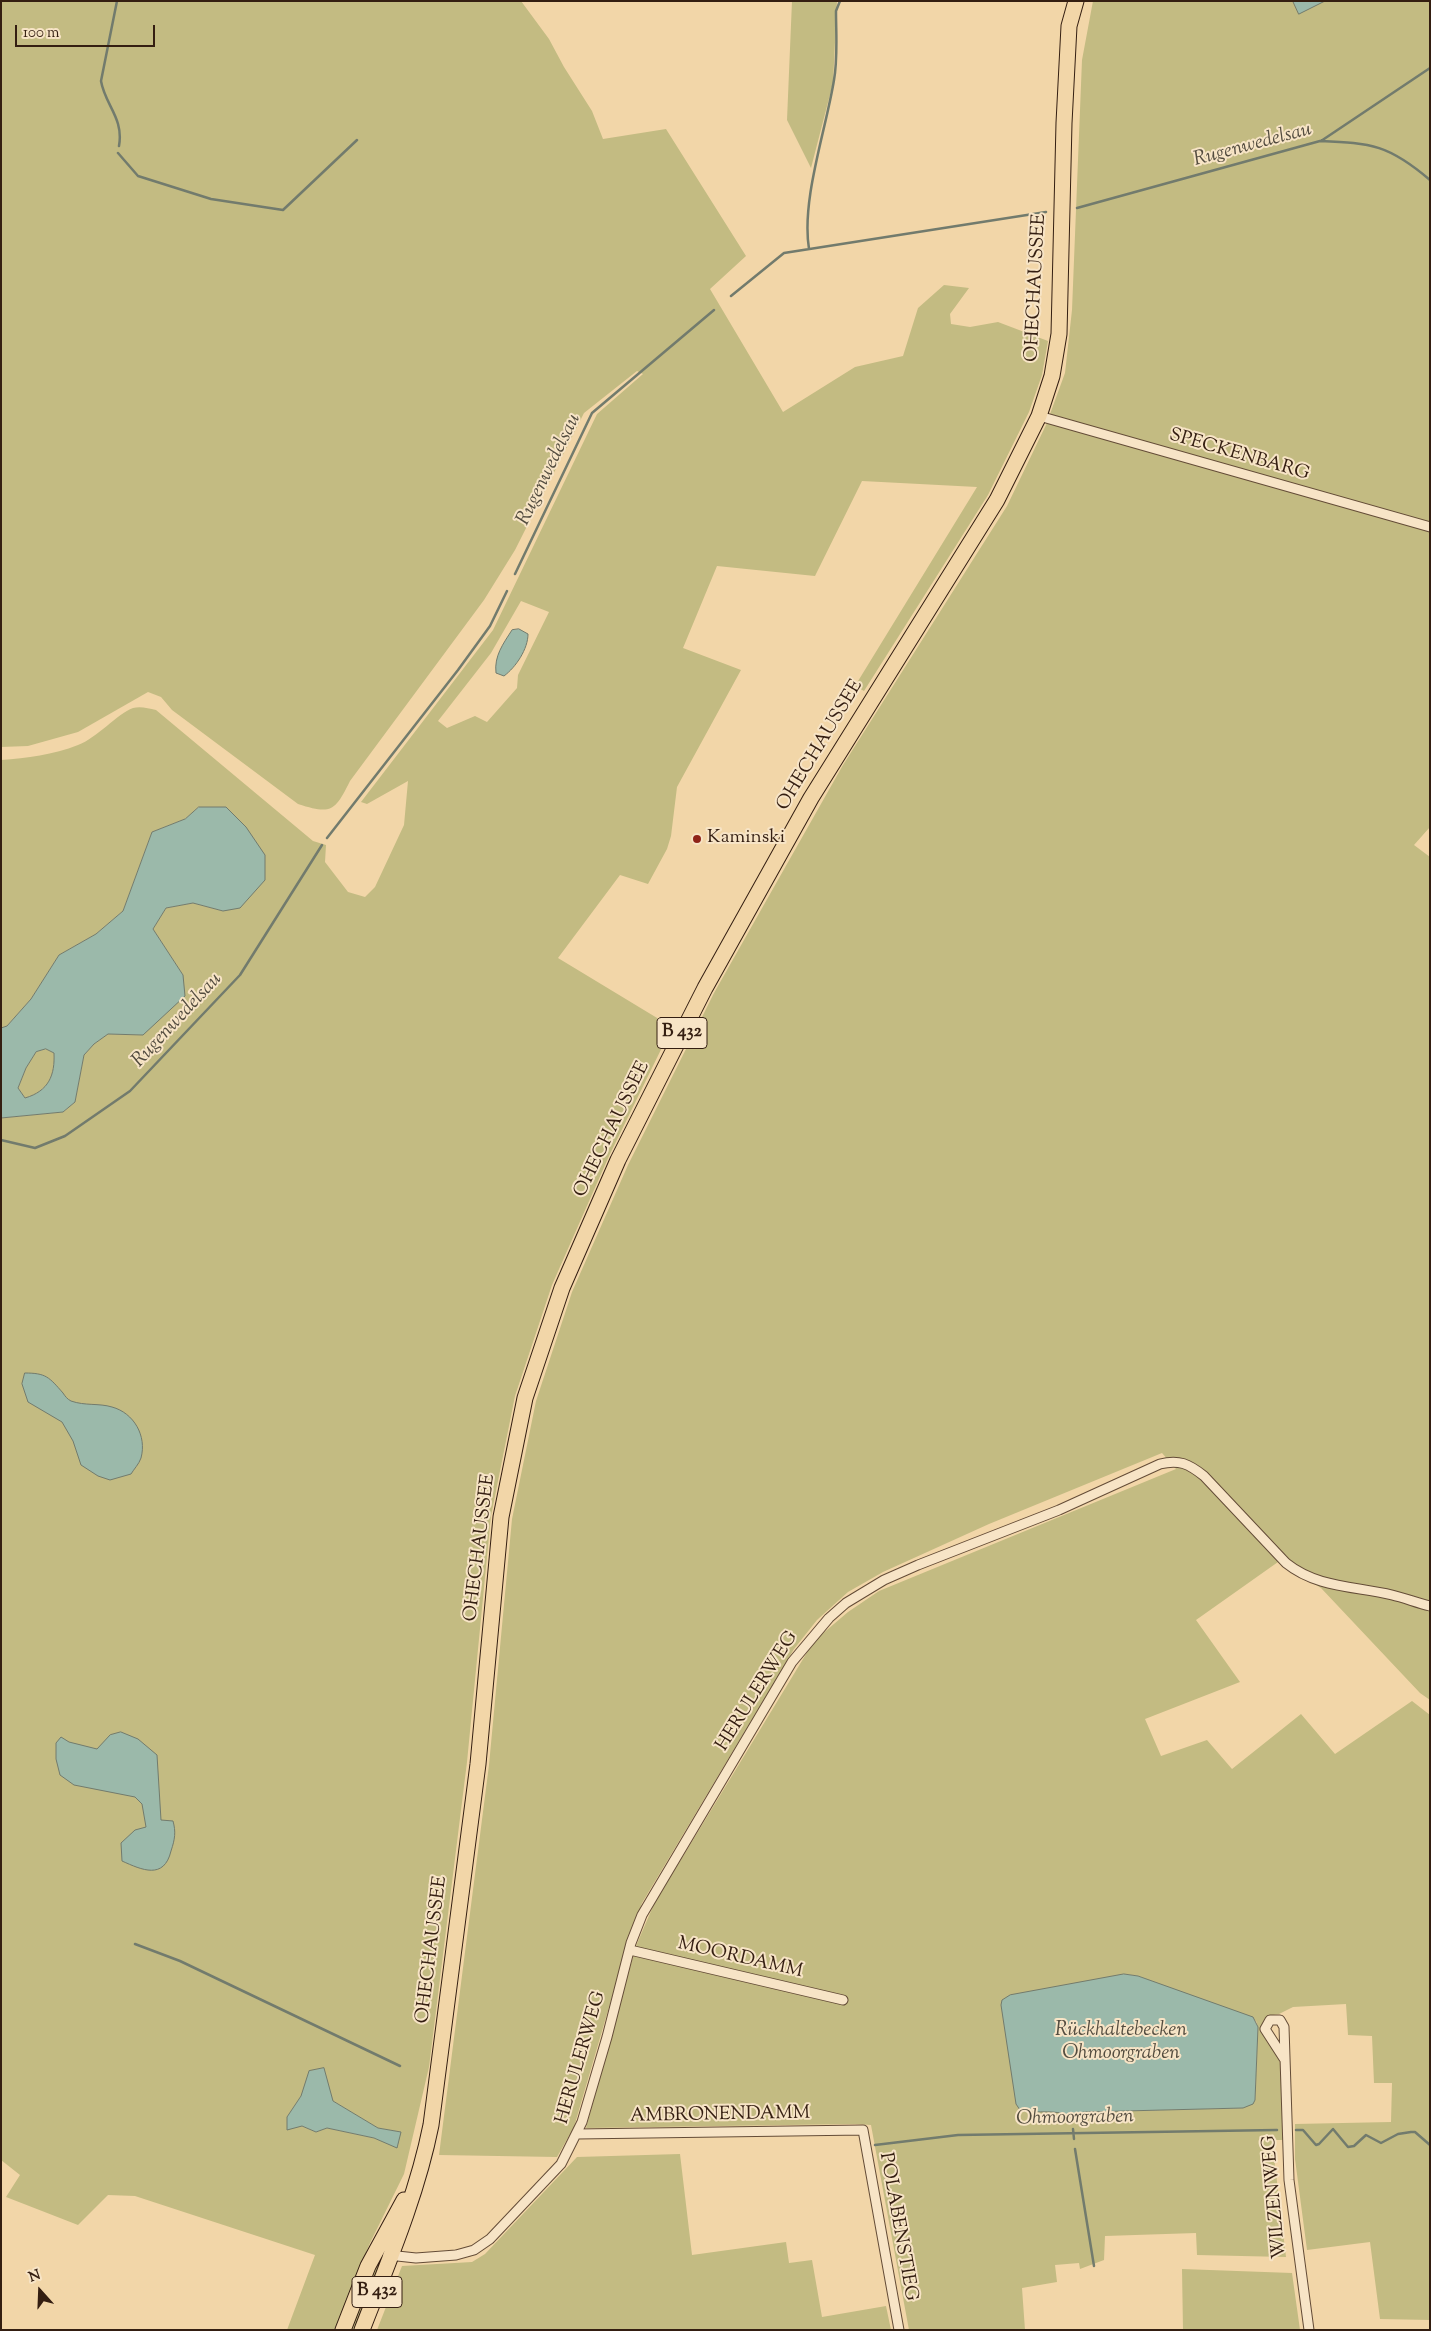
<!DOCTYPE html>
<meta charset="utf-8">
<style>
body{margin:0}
#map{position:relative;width:1431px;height:2331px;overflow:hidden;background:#f2d6a8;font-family:"Sorts Mill Goudy",serif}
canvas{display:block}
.frame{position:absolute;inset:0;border:2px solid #341e11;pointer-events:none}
.north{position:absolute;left:15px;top:2266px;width:50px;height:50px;-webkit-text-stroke:4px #f7e4c6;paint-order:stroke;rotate:340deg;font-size:14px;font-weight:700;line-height:20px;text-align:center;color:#341e11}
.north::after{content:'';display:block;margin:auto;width:18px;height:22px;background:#341e11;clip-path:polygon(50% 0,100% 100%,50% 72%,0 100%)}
.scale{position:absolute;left:15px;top:25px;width:140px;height:22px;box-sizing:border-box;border:2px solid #341e11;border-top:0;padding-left:6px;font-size:15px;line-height:18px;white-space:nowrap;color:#341e11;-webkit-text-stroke:4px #f7e4c6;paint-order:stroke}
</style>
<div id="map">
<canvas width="1431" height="2331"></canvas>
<div class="frame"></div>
<div class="north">N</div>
<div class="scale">100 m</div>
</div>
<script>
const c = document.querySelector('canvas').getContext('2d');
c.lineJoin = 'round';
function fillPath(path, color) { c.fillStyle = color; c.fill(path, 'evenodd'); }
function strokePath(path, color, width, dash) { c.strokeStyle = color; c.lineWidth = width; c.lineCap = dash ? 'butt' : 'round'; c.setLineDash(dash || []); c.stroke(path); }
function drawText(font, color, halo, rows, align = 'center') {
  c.font = font + ' "Sorts Mill Goudy",serif'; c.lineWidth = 4; c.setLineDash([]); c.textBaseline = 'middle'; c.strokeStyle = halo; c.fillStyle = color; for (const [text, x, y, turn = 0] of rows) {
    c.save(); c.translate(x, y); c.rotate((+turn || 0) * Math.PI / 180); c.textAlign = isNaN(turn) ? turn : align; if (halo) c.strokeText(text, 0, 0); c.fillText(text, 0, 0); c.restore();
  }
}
const green = new Path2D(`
 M 1,1 L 521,1 L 549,39 L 564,67 L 592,111 L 603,139 L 666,129 L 746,256 L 710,289 L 783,412 L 855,367 L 903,356 L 918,308 L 944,285 L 969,288 L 950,314 L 951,324 L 970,327 L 998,322 L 1048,341 L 1042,375 L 1029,412 L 988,495 L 864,691 L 855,686 L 977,487 L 862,481 L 815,576 L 717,566 L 683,648 L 741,670 L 677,787 L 671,836 L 667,849 L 648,884 L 620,875 L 558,958 L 672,1027 L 609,1156 L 552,1285 L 515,1396 L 491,1516 L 467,1762 L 429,2067 L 404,2174 L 370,2243 L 335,2330 L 287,2330 L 315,2255 L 135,2196 L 108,2195 L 78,2225 L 6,2197 L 20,2175 L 1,2160 L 1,1118 L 63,1112 L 75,1102 L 84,1055 L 94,1044 L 108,1034 L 143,1035 L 183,975 L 153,929 L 166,908 L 193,903 L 223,911 L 199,807 L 185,819 L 152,832 L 123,911 L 96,934 L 59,955 L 31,999 L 7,1026 L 1,1028 L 1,760 C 27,758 53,755 78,745 C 97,738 117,714 133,708 C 140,706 148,708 156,710 L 313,841 L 326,845 L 325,862 L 348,892 L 365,897 L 375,887 L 404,825 L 408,781 L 367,804 L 361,802 L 493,630 L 597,414 L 643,374 L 637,371 L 584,413 L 515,550 L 484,600 L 350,781 C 335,811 332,815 298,804 L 172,710 L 161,697 L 148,692 L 78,732 L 28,746 L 1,747 ZM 521,601 L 549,612 L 518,675 L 517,688 L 487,722 L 475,716 L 447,728 L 438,721 L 491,653 ZM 301,2096 L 333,2101 L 378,2128 L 400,2132 L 397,2147 L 374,2138 L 327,2128 L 316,2132 L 302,2126 L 287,2117 Z
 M 792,1 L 837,1 L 833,83 L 811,168 L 787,120 Z
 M 1093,1 L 1430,1 L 1430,827 L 1414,845 L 1430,857 L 1430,1700 L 1420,1693 L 1321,1588 L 1278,1562 L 1196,1620 L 1240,1682 L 1145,1719 L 1161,1756 L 1207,1740 L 1232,1769 L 1301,1714 L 1335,1754 L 1412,1701 L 1430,1715 L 1430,2320 L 1380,2319 L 1370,2242 L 1307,2250 L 1295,2159 L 1295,2124 L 1391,2122 L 1392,2083 L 1374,2083 L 1372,2036 L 1348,2035 L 1346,2004 L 1293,2007 L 1279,2014 L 1267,2016 L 1261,2027 C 1263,2043 1279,2052 1282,2069 L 1284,2140 L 1272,2140 L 1286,2257 L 1197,2255 L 1196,2233 L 1105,2236 L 1104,2260 L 1080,2269 L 1079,2263 L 1055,2265 L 1057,2282 L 1022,2288 L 1025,2330 L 909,2330 L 871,2125 L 855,2124 L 586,2128 L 636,1946 L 654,1904 L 814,1641 L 848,1612 L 879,1591 L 1176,1469 L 1162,1453 L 989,1524 L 883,1572 L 848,1592 L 817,1620 L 794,1649 L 642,1903 L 628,1942 L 574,2127 L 557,2157 L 439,2155 L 489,1765 L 512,1519 L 536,1401 L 572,1292 L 628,1165 L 714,993 L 843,765 L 1007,506 L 1046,425 L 1065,373 L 1072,310 L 1082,60 ZM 1124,1974 L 1138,1976 L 1256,2021 L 1258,2027 L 1255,2100 L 1243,2108 L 1084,2112 L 1077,2114 L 1073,2119 L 1062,2112 Z
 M 46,1049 L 54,1053 C 55,1076 49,1091 25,1098 L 18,1088 L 26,1068 L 36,1052 Z
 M 680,2154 L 692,2255 L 786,2242 L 789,2263 L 812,2260 L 822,2317 L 886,2306 L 891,2330 L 377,2330 L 402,2266 L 472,2262 L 485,2254 L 577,2157 Z
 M 381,2263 L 356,2330 L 352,2330 C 359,2313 366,2272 381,2263 Z
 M 1182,2269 L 1292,2273 L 1300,2330 L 1183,2330 Z`);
const water = new Path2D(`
 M 1293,1 L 1325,1 L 1299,14 Z
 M 519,629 L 528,634 C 528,649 516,667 504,676 L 496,673 C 494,656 503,644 512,630 Z
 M 199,807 L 226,807 L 246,827 L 265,855 L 265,880 L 240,908 L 223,911 L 193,903 L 166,908 L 153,929 L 183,975 L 185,996 L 143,1035 L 108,1034 L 94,1044 L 84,1055 L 75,1102 L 63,1112 L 1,1118 L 1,1028 L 7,1026 L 31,999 L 59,955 L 96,934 L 123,911 L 152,832 L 185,819 ZM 46,1049 L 54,1053 C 55,1075 49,1091 25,1098 L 18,1088 L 26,1068 L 36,1052 Z
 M 25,1373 C 46,1373 49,1377 63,1393 C 65,1396 67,1399 71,1401 C 85,1406 99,1403 112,1407 C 134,1413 147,1436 141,1458 C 139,1464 134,1469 131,1474 L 110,1480 L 98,1476 L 81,1465 L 73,1441 L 62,1422 L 28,1402 L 22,1384 Z
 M 121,1732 L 138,1739 L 157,1755 L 161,1820 L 173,1821 C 176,1832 175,1839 171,1851 C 164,1880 142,1870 122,1861 L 121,1843 L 135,1830 L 146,1827 L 142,1804 L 135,1797 L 74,1785 L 60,1775 L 56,1759 L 56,1743 L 61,1737 L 69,1742 L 97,1749 L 110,1735 Z
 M 1124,1974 L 1138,1976 L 1253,2017 L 1258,2027 L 1255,2100 L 1253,2104 L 1243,2108 L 1084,2112 L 1077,2114 L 1073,2119 C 1059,2107 1037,2115 1020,2110 L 1016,2104 L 1001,2005 L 1002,2000 L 1010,1995 Z
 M 324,2068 L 333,2101 L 378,2128 L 401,2132 L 397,2148 L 374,2138 L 327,2128 L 316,2132 L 302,2126 L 287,2130 L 287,2117 L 301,2096 L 309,2071 Z`);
const stream = new Path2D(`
 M 117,1 L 101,81 C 105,105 124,118 119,146
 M 1321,141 L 1430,68
 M 118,153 L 138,176 L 211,199 L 283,210 L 357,140
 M 1077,208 L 1320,141 C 1372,143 1389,145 1430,180
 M 809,249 C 801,200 826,130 834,80 C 838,58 836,33 836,11 L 840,1
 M 731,296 L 784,253 L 1046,212
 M 515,574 L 592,413 L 714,310
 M 327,838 L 458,670 L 490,626 L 507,591
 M 1,1140 L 35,1148 L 65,1136 L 130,1091 L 240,975 L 322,845
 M 135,1944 L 180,1961 L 400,2066
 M 1073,2129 L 1074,2139
 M 1296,2130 L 1303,2130 L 1316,2145 L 1319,2144 L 1333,2129 L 1348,2147 L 1354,2146 L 1366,2135 L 1381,2143 L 1398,2134 L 1411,2132 L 1415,2132 L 1430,2145
 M 875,2145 L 958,2135 L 1277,2130
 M 1075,2149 L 1094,2266`);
const street = new Path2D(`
 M 1039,416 L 1430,527
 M 630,1950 L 843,2000
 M 1285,2060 L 1265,2029 L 1270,2020 L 1280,2020 L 1284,2027 L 1289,2180 L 1309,2330
 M 577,2134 L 863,2130 L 899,2330
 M 388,2255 L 416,2258 L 456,2255 L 474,2250 L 490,2239 L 561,2164 L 582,2122 L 607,2037 L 631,1943 L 642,1915 L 792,1662 L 829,1618 L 846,1603 L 884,1580 L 918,1565 L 1059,1510 L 1160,1464 C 1179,1459 1189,1464 1204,1476 L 1286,1563 C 1317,1588 1355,1586 1392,1595 C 1405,1598 1417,1603 1430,1606`);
const primary = new Path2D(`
 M 343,2330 L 368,2266 L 404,2200
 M 362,2330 C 388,2263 417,2195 431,2125 L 478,1764 L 501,1517 L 525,1398 L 562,1288 L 618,1160 L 705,988 L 811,798 L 997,500 L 1039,416 L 1052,376 L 1059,334 L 1064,123 L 1069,26 L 1076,1`);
const markers = [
 [697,839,5,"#8f2418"]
];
const shields = [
 [682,1033,50],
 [377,2292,50]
];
const shieldNames = [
 ["B 432",682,1033],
 ["B 432",377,2292]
];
const streetNames = [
 ["OHECHAUSSEE",1037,288,-87],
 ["SPECKENBARG",1239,456,16],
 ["OHECHAUSSEE",821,746,-59],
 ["OHECHAUSSEE",613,1130,-64],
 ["OHECHAUSSEE",481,1548,-83],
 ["HERULERWEG",758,1692,-58],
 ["OHECHAUSSEE",433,1950,-83],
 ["MOORDAMM",740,1959,13],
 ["HERULERWEG",582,2058,-74],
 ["AMBRONENDAMM",720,2116,-1],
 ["WILZENWEG",1276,2197,-95],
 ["POLABENSTIEG",897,2227,80]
];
const poiNames = [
 ["Kaminski",707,839]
];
const waterNames = [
 ["Rugenwedelsau",1253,146,-15],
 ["Rugenwedelsau",550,470,-64],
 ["Rugenwedelsau",178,1021,-47],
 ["Rückhaltebecken",1121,2032],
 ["Ohmoorgraben",1121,2055],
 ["Ohmoorgraben",1075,2119,-1]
];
fillPath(green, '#c3bb82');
fillPath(water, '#9bb9aa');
strokePath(water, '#727b6d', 1);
strokePath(stream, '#727b6d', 2.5);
strokePath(street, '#644c37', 11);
strokePath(primary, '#341e11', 17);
strokePath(street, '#f7e4c6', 9);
strokePath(primary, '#f2d6a8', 15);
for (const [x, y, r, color] of markers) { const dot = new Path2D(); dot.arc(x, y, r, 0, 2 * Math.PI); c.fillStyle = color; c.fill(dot); strokePath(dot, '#f7e4c6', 2); }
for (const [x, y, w] of shields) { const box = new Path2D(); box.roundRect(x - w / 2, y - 15.5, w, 31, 4); c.fillStyle = '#f7e4c6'; c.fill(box); strokePath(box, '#341e11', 1); }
drawText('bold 18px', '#341e11', null, shieldNames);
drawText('19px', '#341e11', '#f7e4c6', streetNames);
drawText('19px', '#341e11', '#f7e4c6', poiNames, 'left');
drawText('italic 20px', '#534c3f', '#f7e4c6', waterNames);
</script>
